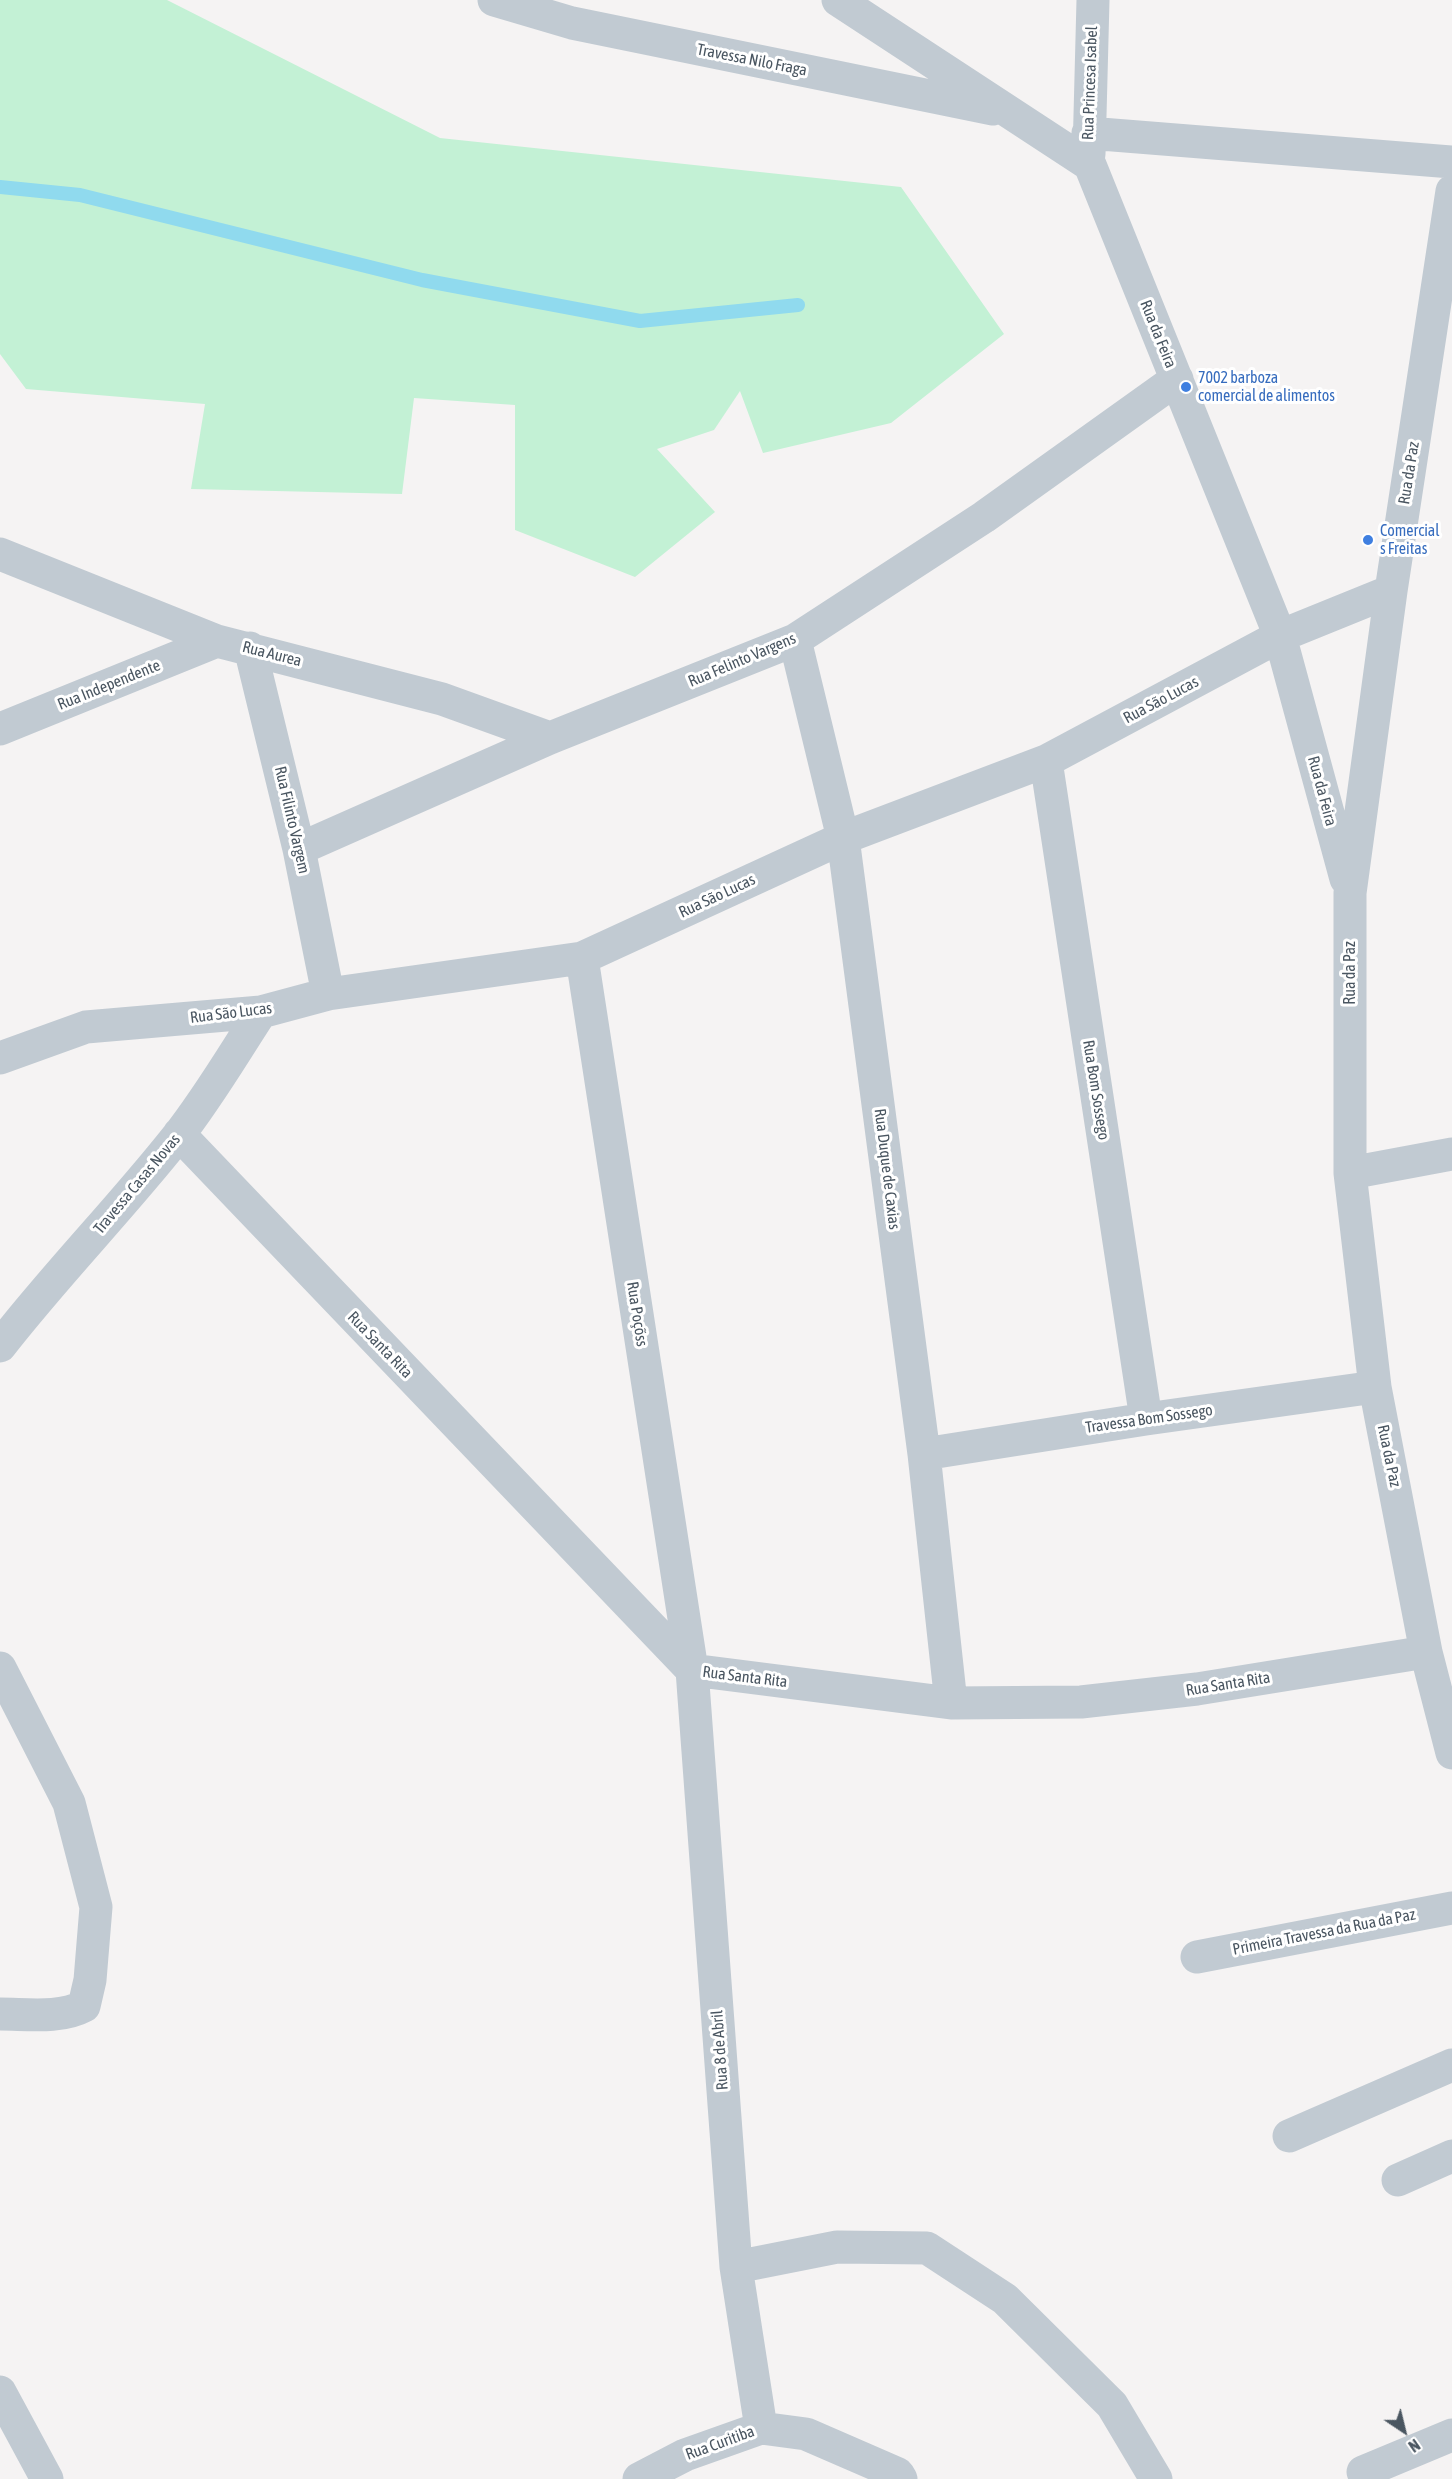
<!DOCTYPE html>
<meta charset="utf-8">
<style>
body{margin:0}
#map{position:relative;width:1452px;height:2479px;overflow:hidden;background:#f5f3f3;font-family:"Asap Condensed",sans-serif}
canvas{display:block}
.north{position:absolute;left:1374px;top:2401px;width:60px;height:60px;-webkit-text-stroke:4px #fff;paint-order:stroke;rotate:145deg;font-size:16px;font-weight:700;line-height:24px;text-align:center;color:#4a5661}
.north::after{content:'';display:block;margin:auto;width:21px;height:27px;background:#4a5661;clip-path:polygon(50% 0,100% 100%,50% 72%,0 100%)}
</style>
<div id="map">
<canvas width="1452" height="2479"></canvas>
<div class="north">N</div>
</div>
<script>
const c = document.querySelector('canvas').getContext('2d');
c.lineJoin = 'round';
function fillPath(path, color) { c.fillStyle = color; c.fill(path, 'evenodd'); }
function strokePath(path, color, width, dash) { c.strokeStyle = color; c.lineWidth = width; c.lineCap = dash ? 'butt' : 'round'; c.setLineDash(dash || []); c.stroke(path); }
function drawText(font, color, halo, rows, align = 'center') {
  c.font = font + ' "Asap Condensed",sans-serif'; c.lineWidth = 6; c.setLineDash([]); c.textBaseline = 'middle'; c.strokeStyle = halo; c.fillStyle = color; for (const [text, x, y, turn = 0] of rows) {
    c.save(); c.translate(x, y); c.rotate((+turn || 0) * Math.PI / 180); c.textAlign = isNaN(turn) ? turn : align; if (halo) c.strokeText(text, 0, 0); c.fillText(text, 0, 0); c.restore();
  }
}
const green = new Path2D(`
 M 0,0 L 167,0 L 440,138 L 901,187 L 1004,334 L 891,423 L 763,453 L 740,391 L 714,430 L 657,449 L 715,512 L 635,577 L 515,530 L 515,405 L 414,398 L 402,494 L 191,489 L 205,404 L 26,389 L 0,354 Z`);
const stream = new Path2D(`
 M 0,187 L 80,195 L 422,280 L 640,321 L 798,305`);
const street = new Path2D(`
 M 494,0 L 572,23 L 993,109
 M 838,0 L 1090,165 L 1280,636 L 1346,879
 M 1088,133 L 1452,162
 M 1089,154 L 1093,0
 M 1452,191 L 1391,591 L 1350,893 L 1350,1173 L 1363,1284 L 1375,1387 L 1426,1652 L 1452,1753
 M 0,554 L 217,641 L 442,699 L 550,738
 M 795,640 L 843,838 L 924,1454 L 951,1703
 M 250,648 L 299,849 L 328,994
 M 0,729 L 217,641
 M 1046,761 L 1146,1419
 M 299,849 L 550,738 L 795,640 L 984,517 L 1177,379
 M 582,958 L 692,1670 L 736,2267 L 761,2428
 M 0,1058 L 86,1027 L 261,1012 L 328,994 L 582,958 L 843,838 L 1046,761 L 1280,636 L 1391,591
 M 179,1134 L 692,1670 L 951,1703 L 1081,1702 L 1197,1689 L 1426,1652
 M 1350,1173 L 1452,1154
 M 0,1346 C 56,1274 120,1209 177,1137 C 208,1098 234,1053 261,1012
 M 924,1454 L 1146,1419 L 1375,1387
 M 0,1668 L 69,1803 L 96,1907 L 90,1980 L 84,2006 C 60,2019 27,2014 0,2014
 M 1197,1957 L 1452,1908
 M 1289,2136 L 1452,2065
 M 1398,2180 L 1452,2156
 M 736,2267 L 837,2247 L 927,2248 L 1005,2299 L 1112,2405 L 1156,2479
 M 0,2392 L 47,2479
 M 1363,2472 L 1452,2435
 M 639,2479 L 685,2455 L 761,2428 L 806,2434 L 898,2474 L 901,2479`);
const markers = [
 [1186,387,6,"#3f7fe0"],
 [1368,540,6,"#3f7fe0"]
];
const streetNames = [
 ["Travessa Nilo Fraga",752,60,11],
 ["Rua Princesa Isabel",1090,83,-88],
 ["Rua da Feira",1158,334,68],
 ["Rua da Paz",1409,473,-81],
 ["Rua Aurea",272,654,14],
 ["Rua Felinto Vargens",742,660,-23],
 ["Rua Independente",109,685,-22],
 ["Rua São Lucas",1161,700,-28],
 ["Rua da Feira",1322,791,75],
 ["Rua Filinto Vargem",292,820,77],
 ["Rua São Lucas",717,896,-25],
 ["Rua da Paz",1350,973,-90],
 ["Rua São Lucas",231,1013,-7],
 ["Rua Bom Sossego",1096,1090,81],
 ["Rua Duque de Caxias",887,1169,83],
 ["Travessa Casas Novas",137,1184,-50],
 ["Rua Poçõss",637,1314,81],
 ["Rua Santa Rita",380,1345,46],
 ["Travessa Bom Sossego",1149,1419,-8],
 ["Rua da Paz",1389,1456,78],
 ["Rua Santa Rita",745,1677,7],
 ["Rua Santa Rita",1228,1684,-9],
 ["Primeira Travessa da Rua da Paz",1324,1932,-11],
 ["Rua 8 de Abril",720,2050,-94],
 ["Rua Curitiba",720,2443,-20]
];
const shopNames = [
 ["7002 barboza",1198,378],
 ["comercial de alimentos",1198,396],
 ["Comercial",1380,531],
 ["s Freitas",1380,549]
];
fillPath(green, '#c3f1d5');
strokePath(stream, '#90daee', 14);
strokePath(street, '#c1cad2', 33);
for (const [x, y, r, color] of markers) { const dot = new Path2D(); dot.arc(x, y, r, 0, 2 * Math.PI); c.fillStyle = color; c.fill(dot); strokePath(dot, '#fff', 2); }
drawText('16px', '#4a5661', '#fff', streetNames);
drawText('16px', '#366cbe', '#fff', shopNames, 'left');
</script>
